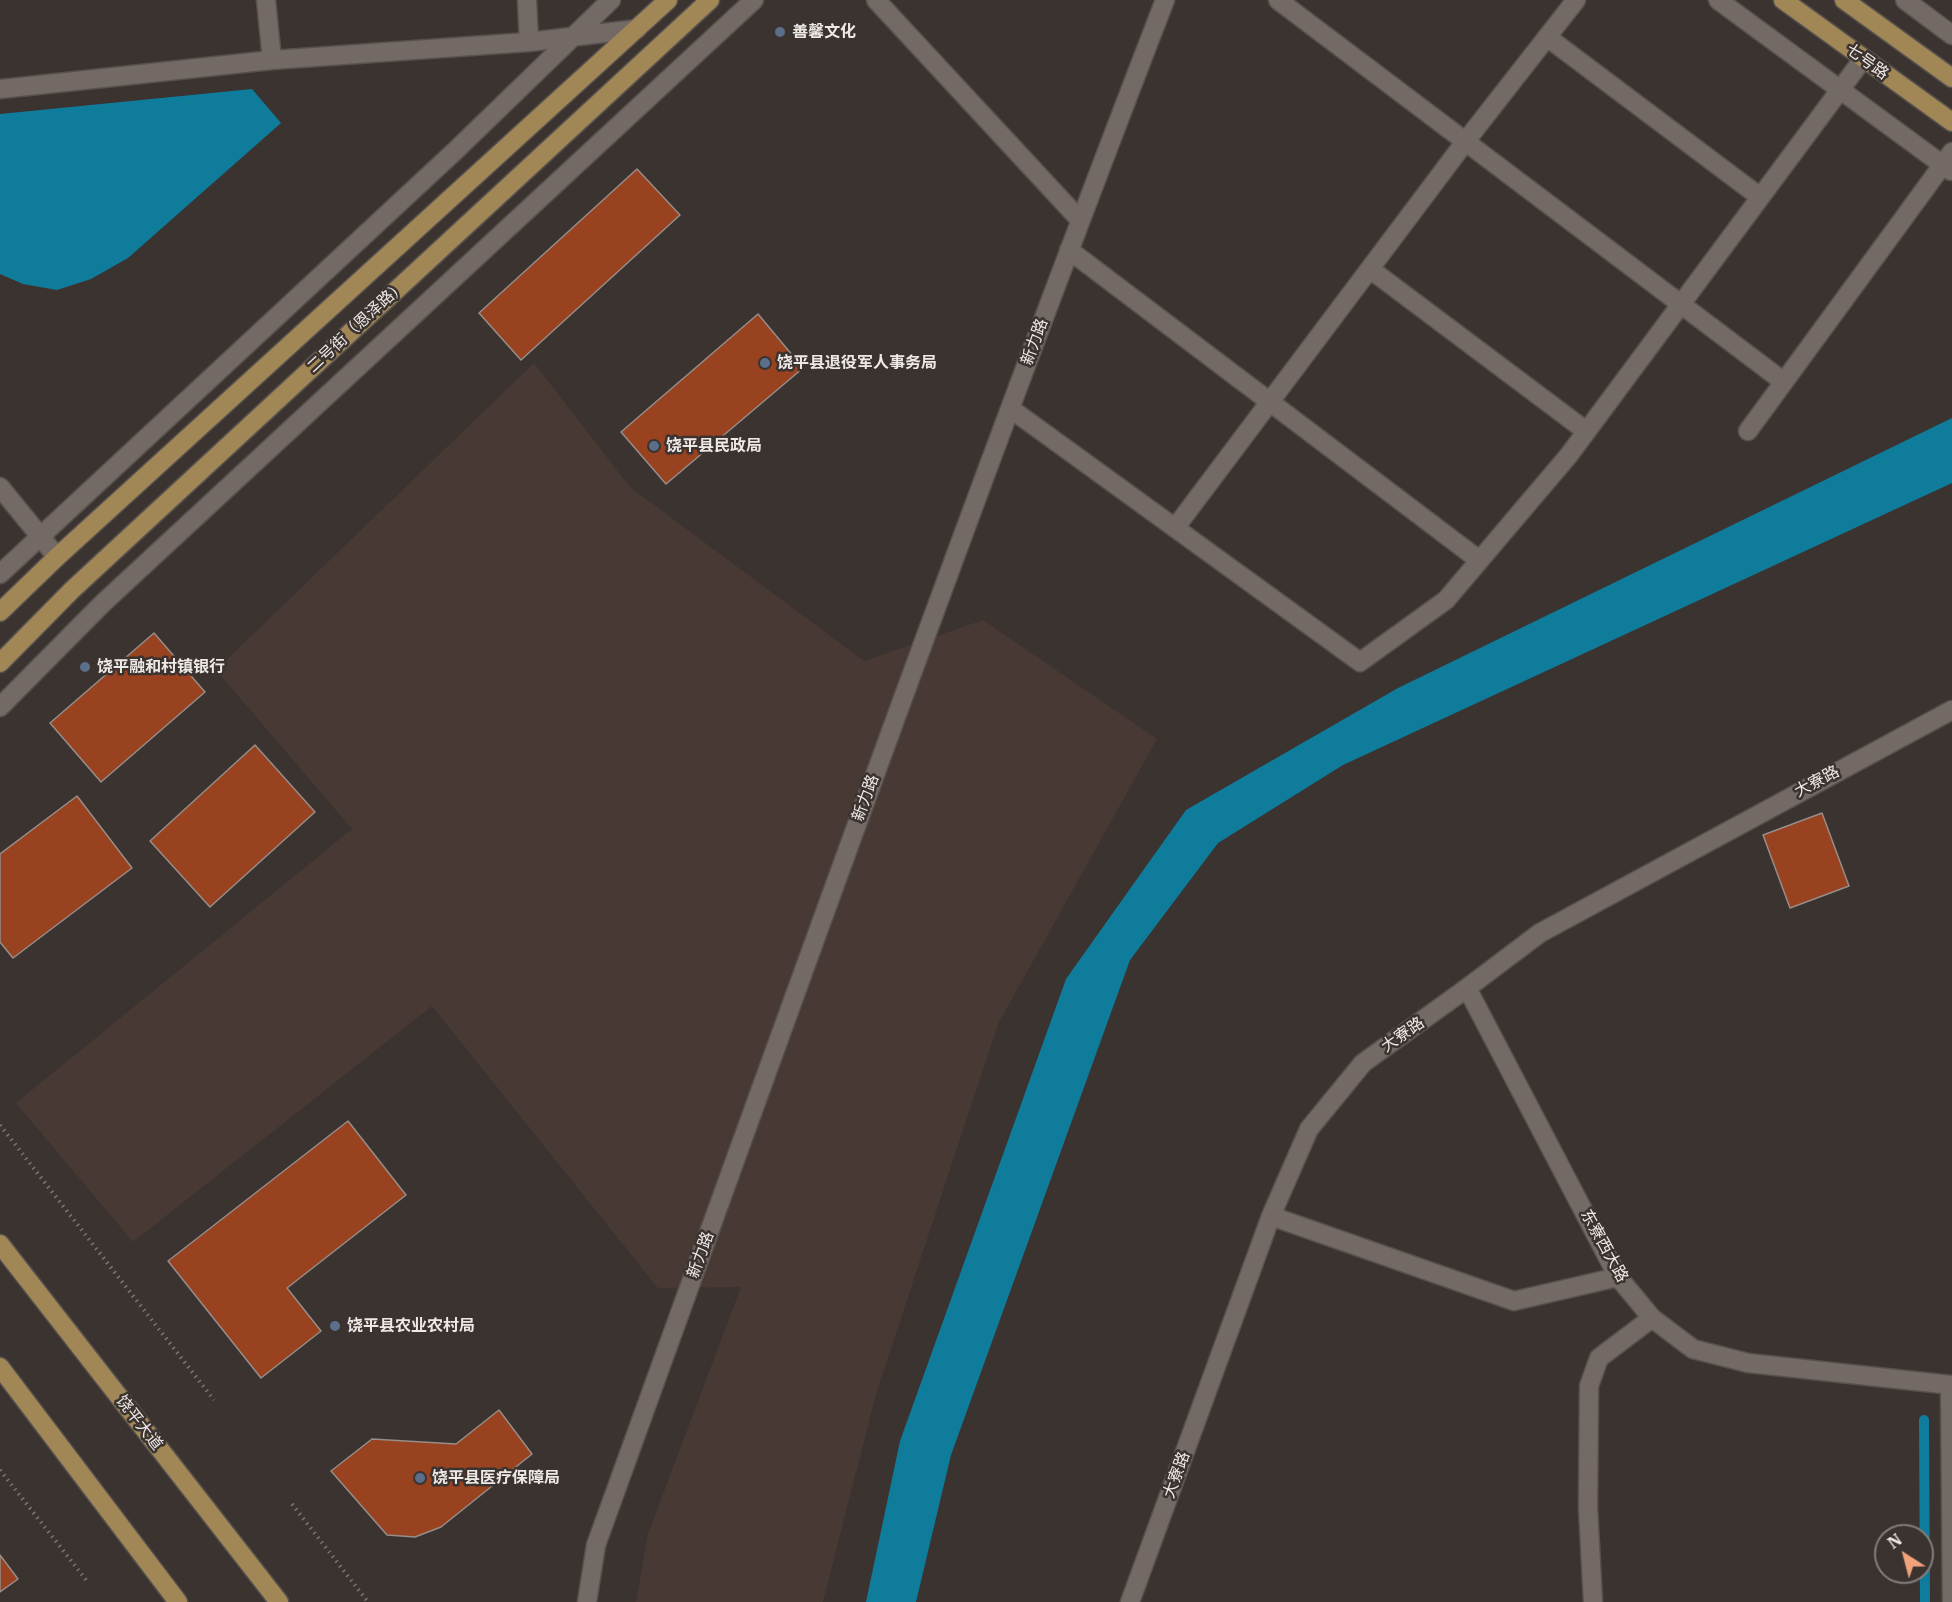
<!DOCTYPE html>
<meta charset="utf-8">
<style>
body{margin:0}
#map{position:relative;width:1952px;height:1602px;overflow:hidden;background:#3b3330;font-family:"IBM Plex Serif",serif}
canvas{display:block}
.north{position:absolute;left:1874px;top:1524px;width:60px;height:60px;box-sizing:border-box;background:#3b3330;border:2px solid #837c79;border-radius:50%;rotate:324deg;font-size:16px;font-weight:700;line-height:24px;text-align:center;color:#eee9e7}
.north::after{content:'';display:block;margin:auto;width:21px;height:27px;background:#f0a27a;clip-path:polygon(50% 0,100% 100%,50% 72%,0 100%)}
</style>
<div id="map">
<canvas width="1952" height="1602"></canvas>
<div class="north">N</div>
</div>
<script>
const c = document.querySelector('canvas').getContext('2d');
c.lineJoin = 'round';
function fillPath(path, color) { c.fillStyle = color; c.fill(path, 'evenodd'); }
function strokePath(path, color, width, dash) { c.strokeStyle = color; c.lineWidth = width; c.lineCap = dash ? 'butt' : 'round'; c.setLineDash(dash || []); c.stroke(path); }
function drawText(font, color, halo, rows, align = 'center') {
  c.font = font + ' "IBM Plex Serif","Noto Sans SC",serif'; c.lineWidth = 5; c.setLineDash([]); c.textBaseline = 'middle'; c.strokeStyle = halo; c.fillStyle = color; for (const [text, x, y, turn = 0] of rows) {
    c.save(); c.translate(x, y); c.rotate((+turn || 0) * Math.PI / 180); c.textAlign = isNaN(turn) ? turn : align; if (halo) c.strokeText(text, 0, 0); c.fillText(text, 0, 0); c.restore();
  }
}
const built = new Path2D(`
 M 534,363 L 630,487 L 864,661 L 983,620 L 1157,739 L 998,1024 L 876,1394 L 823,1602 L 636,1602 L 648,1534 L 741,1287 L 658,1288 L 432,1006 L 133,1242 L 16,1103 L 352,829 L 216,670 Z`);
const water = new Path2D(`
 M 252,89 L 281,123 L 128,258 L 91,279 L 57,290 L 23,284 L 0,274 L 0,114 Z
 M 1952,418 L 1952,483 L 1343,765 L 1218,843 L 1130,960 L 951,1455 L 916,1602 L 866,1602 L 900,1441 L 1066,979 L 1186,810 L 1398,688 Z`);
const stream = new Path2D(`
 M 1924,1420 L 1925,1602`);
const building = new Path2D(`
 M 637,169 L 680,215 L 521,360 L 479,313 Z
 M 758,314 L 803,368 L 666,484 L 621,432 Z
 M 154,633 L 205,692 L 101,782 L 50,723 Z
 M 255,745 L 315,812 L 210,907 L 150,841 Z
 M 77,796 L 132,868 L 13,958 L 0,942 L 0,854 Z
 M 1822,813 L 1849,886 L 1790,908 L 1763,835 Z
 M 348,1121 L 406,1195 L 287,1288 L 321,1331 L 261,1378 L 168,1261 Z
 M 499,1410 L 532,1454 L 441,1527 L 415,1537 L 387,1535 L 331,1471 L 372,1439 L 456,1444 Z
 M 0,1555 L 18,1579 L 0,1592 Z`);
const path = new Path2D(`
 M 0,1125 L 214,1400
 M 0,1470 L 87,1581
 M 292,1504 L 368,1602`);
const minor = new Path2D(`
 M 266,0 L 272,60
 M 527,0 L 529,42
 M 876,0 L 1080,220
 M 1278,0 L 1784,382
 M 1718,0 L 1951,171
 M 1905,0 L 1952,35
 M 1547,37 L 1760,197
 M 0,89 L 272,60 L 529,42 L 637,29
 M 1069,250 L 1479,560
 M 1370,269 L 1586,431
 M 1011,409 L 1360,662 L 1446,600 L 1569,455 L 1863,59
 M 1748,431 L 1952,152
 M 0,487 L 57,557
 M 1175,528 L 1465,142 L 1576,0
 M 0,574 L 455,151 L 611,0
 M 0,707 L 102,604 L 754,0
 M 1467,988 L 1618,1277 L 1652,1318 L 1693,1349 L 1748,1363 L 1952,1385
 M 1271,1216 L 1514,1301 L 1618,1277
 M 1950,1386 L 1952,1602
 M 587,1602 L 596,1545 C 783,1029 967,512 1165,0
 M 1130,1602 L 1271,1216 L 1309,1129 L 1363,1063 L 1467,988 L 1540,933 L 1952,710
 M 1593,1602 L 1588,1508 L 1589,1386 L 1599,1358 L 1652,1318`);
const major = new Path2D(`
 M 1783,0 L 1952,122
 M 1844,0 L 1952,78
 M 0,612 L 57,557 L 668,0
 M 0,663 L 72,590 L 710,0
 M 0,1244 L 279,1602
 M 0,1367 L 178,1602`);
const markers = [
 [780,32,6,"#5c6f8a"],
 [765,363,6,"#5c6f8a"],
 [654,446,6,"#5c6f8a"],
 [85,667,6,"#5c6f8a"],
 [335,1326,6,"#5c6f8a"],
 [420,1478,6,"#5c6f8a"]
];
const poiNames = [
 ["善馨文化",792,32],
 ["饶平县退役军人事务局",777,363],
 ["饶平县民政局",666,446],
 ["饶平融和村镇银行",97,667],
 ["饶平县农业农村局",347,1326],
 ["饶平县医疗保障局",432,1478]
];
const streetNames = [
 ["七号路",1867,62,36],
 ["二号街（恩泽路)",353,330,-43],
 ["新力路",1035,342,-70],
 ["大寮路",1817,782,-28],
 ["新力路",866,798,-70],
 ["大寮路",1403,1035,-35],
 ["东寮西大路",1604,1246,61],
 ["新力路",701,1255,-70],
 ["饶平大道",139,1423,52],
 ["大寮路",1177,1475,-70]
];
fillPath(built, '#483934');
fillPath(water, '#0f7c9c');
strokePath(stream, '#0f7c9c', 10);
fillPath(building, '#984220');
strokePath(building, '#978d89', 1.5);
strokePath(minor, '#57514e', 21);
strokePath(major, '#57514e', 21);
strokePath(path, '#7c7572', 4, [1.5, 4.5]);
strokePath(minor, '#736a66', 18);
strokePath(major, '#a18756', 18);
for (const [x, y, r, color] of markers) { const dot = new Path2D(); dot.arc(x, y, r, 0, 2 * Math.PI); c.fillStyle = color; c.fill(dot); strokePath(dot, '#3b3330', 2); }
drawText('bold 16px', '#eee9e7', '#3b3330', poiNames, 'left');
drawText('16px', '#eee9e7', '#3b3330', streetNames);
</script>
